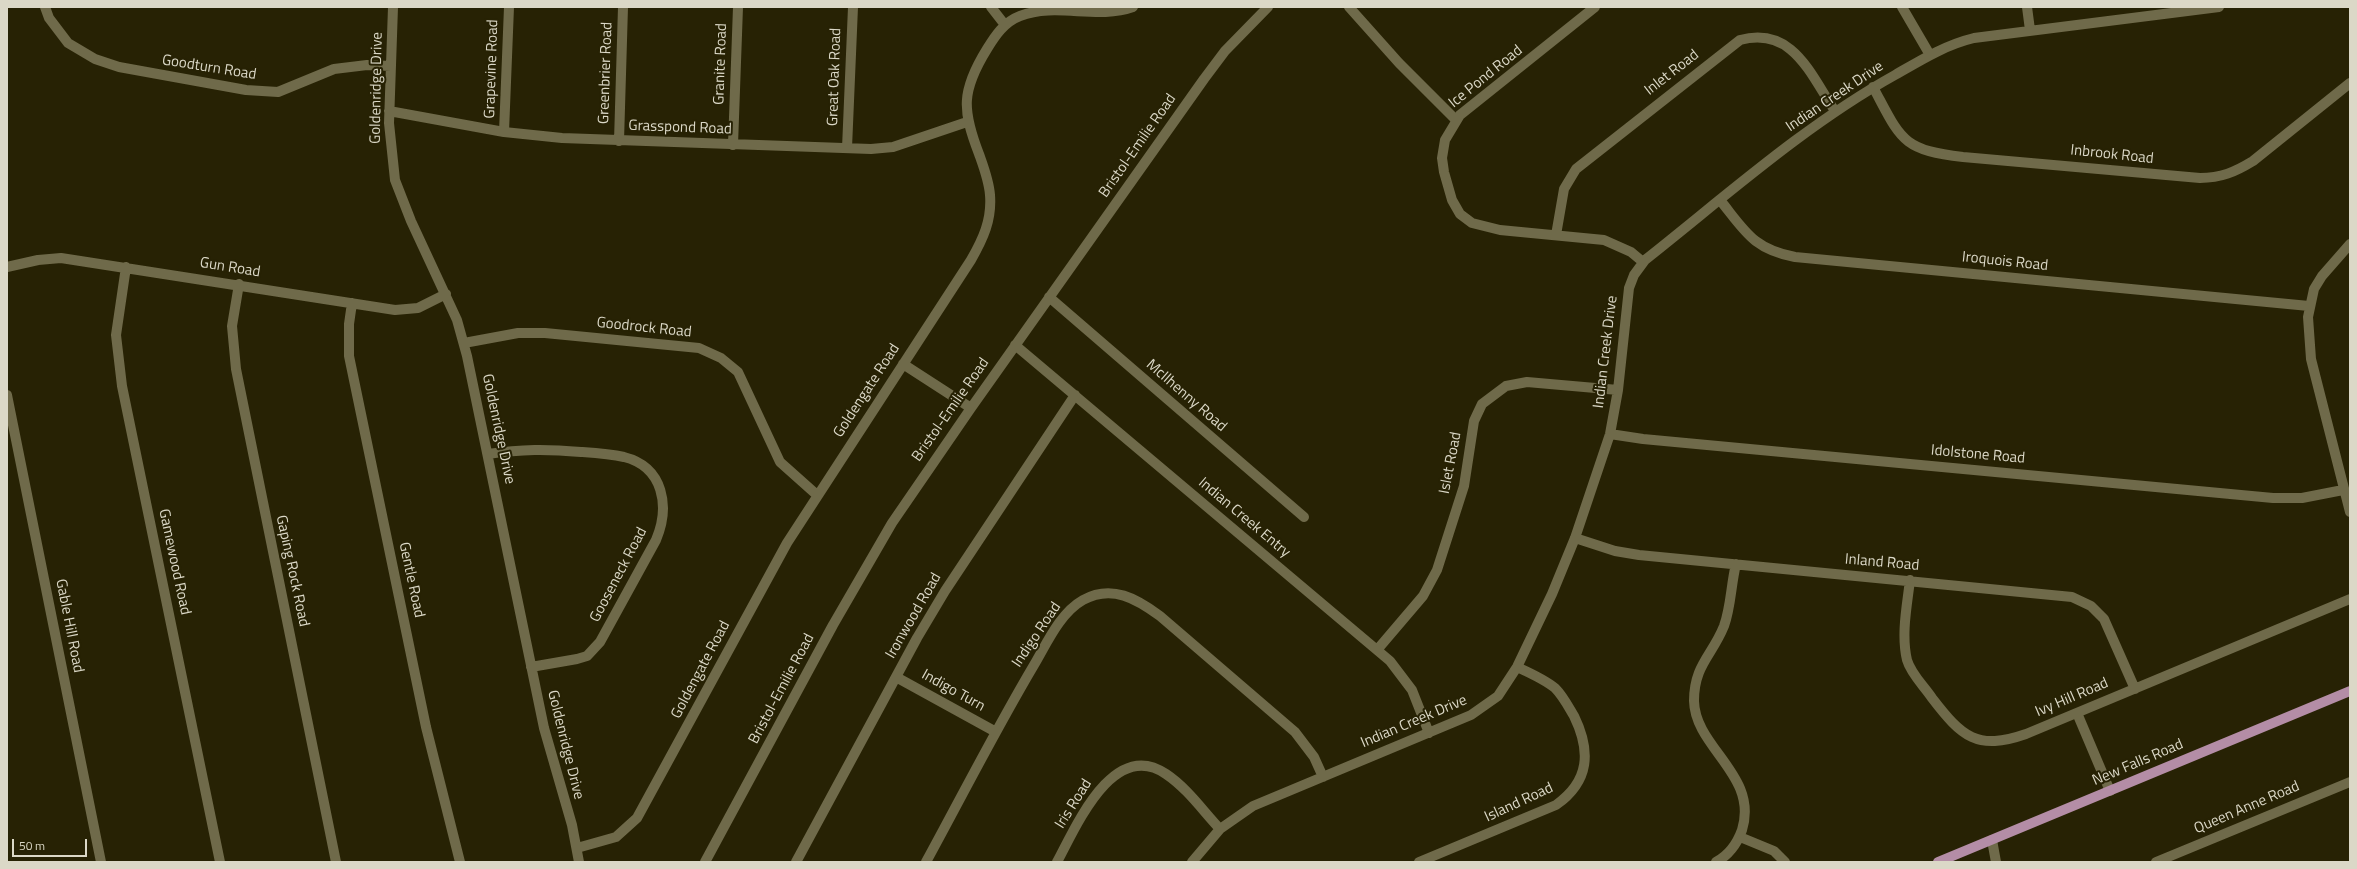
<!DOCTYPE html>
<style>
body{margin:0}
#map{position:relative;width:2357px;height:869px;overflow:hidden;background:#272204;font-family:"Titillium Web",sans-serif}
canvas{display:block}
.frame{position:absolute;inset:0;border:8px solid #dbd8c7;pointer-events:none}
.scale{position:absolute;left:12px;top:839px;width:75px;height:18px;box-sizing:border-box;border:2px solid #dbd8c7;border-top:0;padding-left:5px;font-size:12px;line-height:14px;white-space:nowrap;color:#dbd8c7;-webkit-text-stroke:3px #272204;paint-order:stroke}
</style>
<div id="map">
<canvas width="2357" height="869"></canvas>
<div class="frame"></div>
<div class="scale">50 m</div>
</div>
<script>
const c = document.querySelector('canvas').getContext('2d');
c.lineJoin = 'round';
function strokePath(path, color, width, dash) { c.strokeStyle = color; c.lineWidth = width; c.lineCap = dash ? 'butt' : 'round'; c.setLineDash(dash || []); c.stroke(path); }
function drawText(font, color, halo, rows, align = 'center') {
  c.font = font + ' "Titillium Web",sans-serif'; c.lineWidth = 4; c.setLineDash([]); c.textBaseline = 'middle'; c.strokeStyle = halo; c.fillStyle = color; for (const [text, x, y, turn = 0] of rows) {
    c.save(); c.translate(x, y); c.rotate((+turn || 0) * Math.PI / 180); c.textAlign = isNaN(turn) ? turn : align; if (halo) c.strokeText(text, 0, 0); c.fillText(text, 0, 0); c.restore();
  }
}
const minor = new Path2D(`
 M 45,7 L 49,18 L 68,43 L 95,59 L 119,67 L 246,90 L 278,92 L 334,69 L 367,65 L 391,66
 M 393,7 L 389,123 L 395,180 L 411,221 L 457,320 L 467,356 L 544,728 L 572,825 L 579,862
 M 991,7 L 1005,25
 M 1349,7 L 1399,63 L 1456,120
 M 1595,7 L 1460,115 L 1445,140 L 1442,158 L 1444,172 L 1452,200 L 1460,214 L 1472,223 L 1500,230 L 1604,240 L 1631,252 L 1643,262
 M 1902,7 L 1930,55
 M 2027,7 L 2030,30
 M 1873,87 C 1901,139 1901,150 1963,157 L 2200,178 C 2221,178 2235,172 2253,161 L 2350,83
 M 389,111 L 504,132 L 562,138 L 871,149 L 893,147 L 967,122
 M 504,132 L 509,7
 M 619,141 L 623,7
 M 733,145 L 738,7
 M 847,148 L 853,7
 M 1720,200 C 1745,231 1753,249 1795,257 L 2309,306
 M 1556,235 L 1564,189 L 1576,169 L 1740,40 C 1793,26 1810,74 1835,111
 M 2350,244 L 2322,276 L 2314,289 L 2308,317 L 2311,359 L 2350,512
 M 7,267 L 38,260 L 61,258 L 395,310 L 418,308 L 446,294
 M 126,267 L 116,335 L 122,386 L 220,862
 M 239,284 L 232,326 L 236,369 L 336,862
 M 1049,297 L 1304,517
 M 352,303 L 349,324 L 349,356 L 426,727 L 460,862
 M 464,343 L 518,333 L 545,333 L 699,348 L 721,358 L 738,372 L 780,462 L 817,495
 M 1015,345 L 1390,661 L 1412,690 L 1429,733
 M 903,364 L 971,408
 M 7,395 L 101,862
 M 1610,434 L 1643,439 L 2273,498 L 2302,498 L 2343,490
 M 488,454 C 522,449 547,449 581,452 C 595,453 610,454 624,457 C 664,467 670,507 656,540 L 600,642 L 587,656 L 577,659 L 531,667
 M 1575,538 L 1615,551 L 1639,555 L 2072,597 L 2091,606 L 2104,619 L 2135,689
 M 1910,580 C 1907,606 1901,634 1907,660 C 1911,674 1924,686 1932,698 C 1962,737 1977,751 2026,734 L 2350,599
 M 1377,650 L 1423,596 L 1437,570 L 1464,486 L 1474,421 L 1482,404 L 1506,386 L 1527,382 L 1618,390
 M 896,677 L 996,732
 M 2077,713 L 2110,791
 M 1740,837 L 1774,851 L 1785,862
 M 1992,840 L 1996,862
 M 577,848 L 616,837 L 637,818 L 787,543 L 971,260 C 983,239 992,220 990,195 C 989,181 984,168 979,154 C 962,110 961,91 987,49 C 995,36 1004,22 1020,16 C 1056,2 1097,20 1133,7
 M 705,862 L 833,625 L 892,523 L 971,408 L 1204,79 L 1225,51 L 1268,7
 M 796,862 L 917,638 L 945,591 L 1075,395
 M 926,862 C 962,796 996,729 1034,665 C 1047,643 1060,613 1083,600 C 1112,584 1137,599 1160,616 L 1295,732 L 1314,757 L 1323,777
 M 1057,862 C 1076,827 1113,738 1166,774 C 1187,788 1203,811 1220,829
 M 1192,862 L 1220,829 L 1253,806 L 1471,715 L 1498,696 L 1517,667 L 1552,594 L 1575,538 L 1610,434 L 1618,390 L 1629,288 L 1634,275 L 1645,260 C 1726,196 1805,125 1895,75 C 1921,60 1945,45 1974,38 L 2219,7
 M 1419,862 L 1556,805 C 1590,781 1591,751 1574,716 C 1568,706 1563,696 1555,688 C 1544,679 1530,673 1517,667
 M 1716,862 C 1729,855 1737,844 1742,830 C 1759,775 1695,748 1694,701 C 1694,665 1712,656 1724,626 C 1731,607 1731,584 1736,564
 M 2156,862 L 2350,782`);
const major = new Path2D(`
 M 1938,862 L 2350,691`);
const streetNames = [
 ["Granite Road",721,64,-88],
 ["Goodturn Road",209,68,9],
 ["Grapevine Road",492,69,-88],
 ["Greenbrier Road",606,73,-88],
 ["Inlet Road",1672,73,-38],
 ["Great Oak Road",835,77,-88],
 ["Ice Pond Road",1486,77,-39],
 ["Goldenridge Drive",377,88,-89],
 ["Indian Creek Drive",1835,97,-34],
 ["Grasspond Road",680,128,2],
 ["Bristol-Emilie Road",1138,146,-55],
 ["Inbrook Road",2112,155,6],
 ["Iroquois Road",2005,262,6],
 ["Gun Road",230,268,9],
 ["Goodrock Road",644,328,6],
 ["Indian Creek Drive",1606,352,-83],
 ["Goldengate Road",867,391,-57],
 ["McIlhenny Road",1186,396,41],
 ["Bristol-Emilie Road",951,410,-55],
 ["Goldenridge Drive",498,429,78],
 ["Idolstone Road",1978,455,5],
 ["Islet Road",1451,463,-79],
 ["Indian Creek Entry",1244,518,40],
 ["Gamewood Road",174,562,78],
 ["Inland Road",1882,563,5],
 ["Gaping Rock Road",292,571,78],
 ["Gooseneck Road",619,575,-62],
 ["Gentle Road",411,580,78],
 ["Ironwood Road",914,616,-60],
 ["Gable Hill Road",69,626,79],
 ["Indigo Road",1037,635,-56],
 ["Goldengate Road",701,670,-62],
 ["Bristol-Emilie Road",782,689,-62],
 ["Indigo Turn",953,691,29],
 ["Ivy Hill Road",2072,698,-23],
 ["Indian Creek Drive",1414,722,-23],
 ["Goldenridge Drive",565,745,76],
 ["New Falls Road",2138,763,-23],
 ["Island Road",1519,803,-25],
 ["Iris Road",1074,804,-58],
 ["Queen Anne Road",2247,808,-23]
];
strokePath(minor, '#6f6a4a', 10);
strokePath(major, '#b48da6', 10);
drawText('15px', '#dbd8c7', '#272204', streetNames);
</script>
